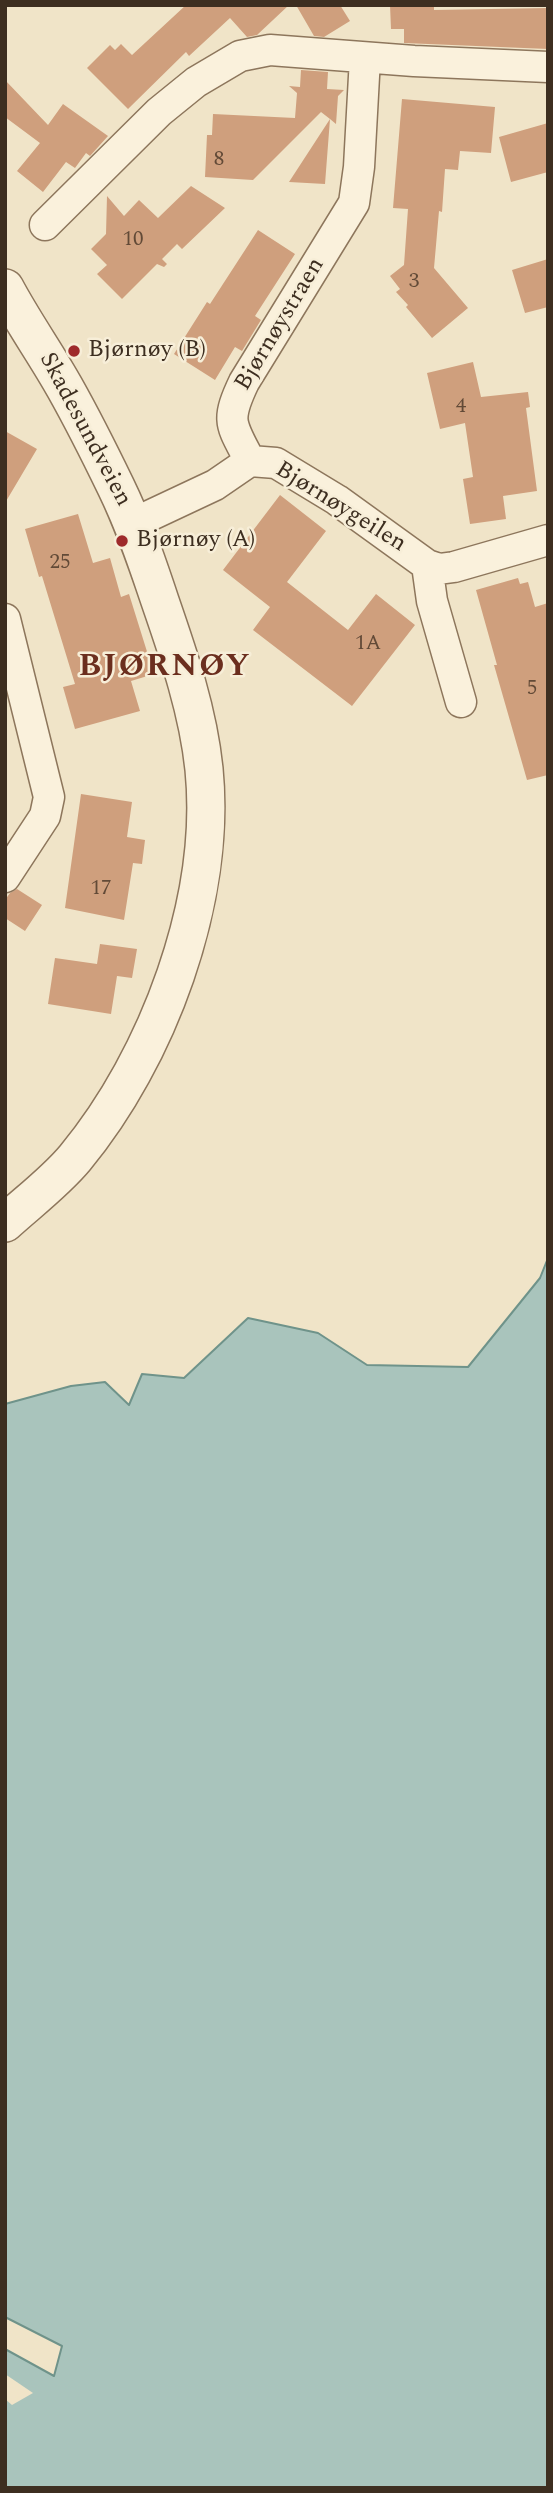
<!DOCTYPE html>
<meta charset="utf-8">
<style>
body{margin:0}
#map{position:relative;width:553px;height:2493px;overflow:hidden;background:#f0e4c8;font-family:Spectral,serif}
canvas{display:block}
.frame{position:absolute;inset:0;border:7px solid #3d2e20;pointer-events:none}
</style>
<div id="map">
<canvas width="553" height="2493"></canvas>
<div class="frame"></div>
</div>
<script>
const c = document.querySelector('canvas').getContext('2d');
c.lineJoin = 'round';
function fillPath(path, color) { c.fillStyle = color; c.fill(path, 'evenodd'); }
function strokePath(path, color, width, dash) { c.strokeStyle = color; c.lineWidth = width; c.lineCap = dash ? 'butt' : 'round'; c.setLineDash(dash || []); c.stroke(path); }
function drawText(font, color, halo, rows, align = 'center') {
  c.font = font + ' Spectral,serif'; c.lineWidth = 5; c.setLineDash([]); c.textBaseline = 'middle'; c.strokeStyle = halo; c.fillStyle = color; for (const [text, x, y, turn = 0] of rows) {
    c.save(); c.translate(x, y); c.rotate((+turn || 0) * Math.PI / 180); c.textAlign = isNaN(turn) ? turn : align; if (halo) c.strokeText(text, 0, 0); c.fillText(text, 0, 0); c.restore();
  }
}
const water = new Path2D(`
 M 548,1258 L 548,2488 L 5,2488 L 5,2349 L 54,2376 L 62,2346 L 5,2317 L 5,1404 L 71,1386 L 105,1382 L 129,1405 L 142,1374 L 184,1378 L 248,1318 L 318,1333 L 367,1365 L 468,1367 L 540,1278 Z`);
const pier = new Path2D(`
 M 5,2374 L 33,2393 L 12,2405 L 5,2399 Z`);
const building = new Path2D(`
 M 186,5 L 289,5 L 257,35 L 247,37 L 230,18 L 189,56 L 186,52 L 128,109 L 87,68 L 110,45 L 115,50 L 121,44 L 132,55 Z
 M 296,5 L 340,5 L 350,21 L 324,37 L 314,36 Z
 M 390,5 L 434,5 L 434,10 L 548,8 L 548,49 L 404,43 L 404,29 L 391,29 Z
 M 301,70 L 328,72 L 327,89 L 344,90 L 338,96 L 336,124 L 330,119 L 325,184 L 289,182 L 330,119 L 321,112 L 253,180 L 205,177 L 207,135 L 212,135 L 213,114 L 295,118 L 297,93 L 289,86 L 300,87 Z
 M 5,80 L 48,125 L 63,104 L 108,136 L 90,156 L 86,153 L 75,168 L 66,162 L 43,192 L 17,171 L 40,143 L 5,117 Z
 M 402,99 L 495,107 L 491,153 L 460,151 L 458,170 L 445,169 L 442,212 L 439,211 L 434,268 L 468,308 L 432,338 L 406,307 L 408,305 L 396,292 L 400,289 L 390,276 L 404,265 L 408,209 L 393,208 Z
 M 548,123 L 548,172 L 511,182 L 499,137 Z
 M 191,186 L 225,208 L 182,249 L 177,244 L 162,259 L 167,264 L 164,267 L 157,264 L 122,299 L 97,274 L 107,265 L 91,249 L 106,234 L 107,196 L 124,216 L 139,200 L 158,218 Z
 M 258,230 L 295,254 L 255,316 L 261,320 L 242,351 L 235,347 L 215,380 L 174,354 L 207,302 L 210,304 Z
 M 548,259 L 548,307 L 525,313 L 512,270 Z
 M 473,362 L 481,397 L 528,392 L 530,407 L 526,408 L 537,491 L 503,496 L 506,519 L 470,524 L 463,479 L 473,477 L 465,423 L 440,429 L 427,373 Z
 M 5,431 L 37,449 L 5,503 Z
 M 280,495 L 326,531 L 287,582 L 348,630 L 376,594 L 415,625 L 352,706 L 253,630 L 270,607 L 223,570 Z
 M 78,514 L 93,563 L 110,558 L 121,597 L 129,594 L 154,674 L 131,681 L 140,711 L 75,729 L 63,687 L 75,684 L 42,576 L 39,577 L 25,529 Z
 M 518,578 L 520,584 L 528,582 L 535,607 L 548,603 L 548,775 L 527,780 L 494,665 L 497,665 L 476,590 Z
 M 81,794 L 132,802 L 127,837 L 145,840 L 142,864 L 133,863 L 124,920 L 65,908 Z
 M 17,889 L 42,905 L 25,931 L 5,918 L 5,900 L 10,893 Z
 M 100,944 L 137,949 L 132,978 L 117,976 L 111,1014 L 48,1004 L 55,958 L 97,964 Z`);
const minor = new Path2D(`
 M 45,225 L 159,112 L 196,82 L 240,56 L 270,50 L 414,61 L 548,67
 M 250,461 L 276,463 L 337,500 L 427,565 L 439,569 L 454,567 L 548,540
 M 132,524 L 215,485 L 250,461 C 231,424 225,422 244,382 L 354,203 L 359,167 L 365,58
 M 427,565 L 432,601 L 461,702
 M 5,619 L 49,797 L 45,816 L 5,877`);
const tertiary = new Path2D(`
 M 5,288 C 23,322 46,354 65,388 C 83,420 100,454 116,487 C 134,524 147,562 160,601 C 179,656 198,711 204,769 C 217,900 158,1058 75,1158 C 55,1182 28,1202 5,1223`);
const markers = [
 [74,351,7,"#9e2a2b"],
 [122,541,7,"#9e2a2b"]
];
const numberNames = [
 ["8",219,161],
 ["10",133,241],
 ["3",414,283],
 ["4",461,408],
 ["25",60,564],
 ["1A",368,645],
 ["5",532,690],
 ["17",101,890]
];
const streetNames = [
 ["Bjørnøystraen",281,325,-59],
 ["Skadesundveien",84,430,62],
 ["Bjørnøygeilen",340,508,32]
];
const poiNames = [
 ["Bjørnøy (B)",88,351],
 ["Bjørnøy (A)",136,541]
];
const districtNames = [
 ["BJØRNØY",165,669]
];
fillPath(water, '#a9c4bc');
strokePath(water, '#6f938a', 2);
fillPath(pier, '#f0e4c8');
fillPath(building, '#cf9f7d');
strokePath(minor, '#8d765c', 33);
strokePath(tertiary, '#8d765c', 40);
strokePath(minor, '#faf1dc', 30);
strokePath(tertiary, '#faf1dc', 37);
for (const [x, y, r, color] of markers) { const dot = new Path2D(); dot.arc(x, y, r, 0, 2 * Math.PI); c.fillStyle = color; c.fill(dot); strokePath(dot, '#f7eed8', 2.5); }
drawText('21px', '#624a37', null, numberNames);
drawText('24px', '#3d2e20', '#f7eed8', streetNames);
drawText('24px', '#3d2e20', '#f7eed8', poiNames, 'left');
c.letterSpacing = '2px';
drawText('bold 32px', '#6b2e1e', '#f7eed8', districtNames);
c.letterSpacing = '0px';
</script>
